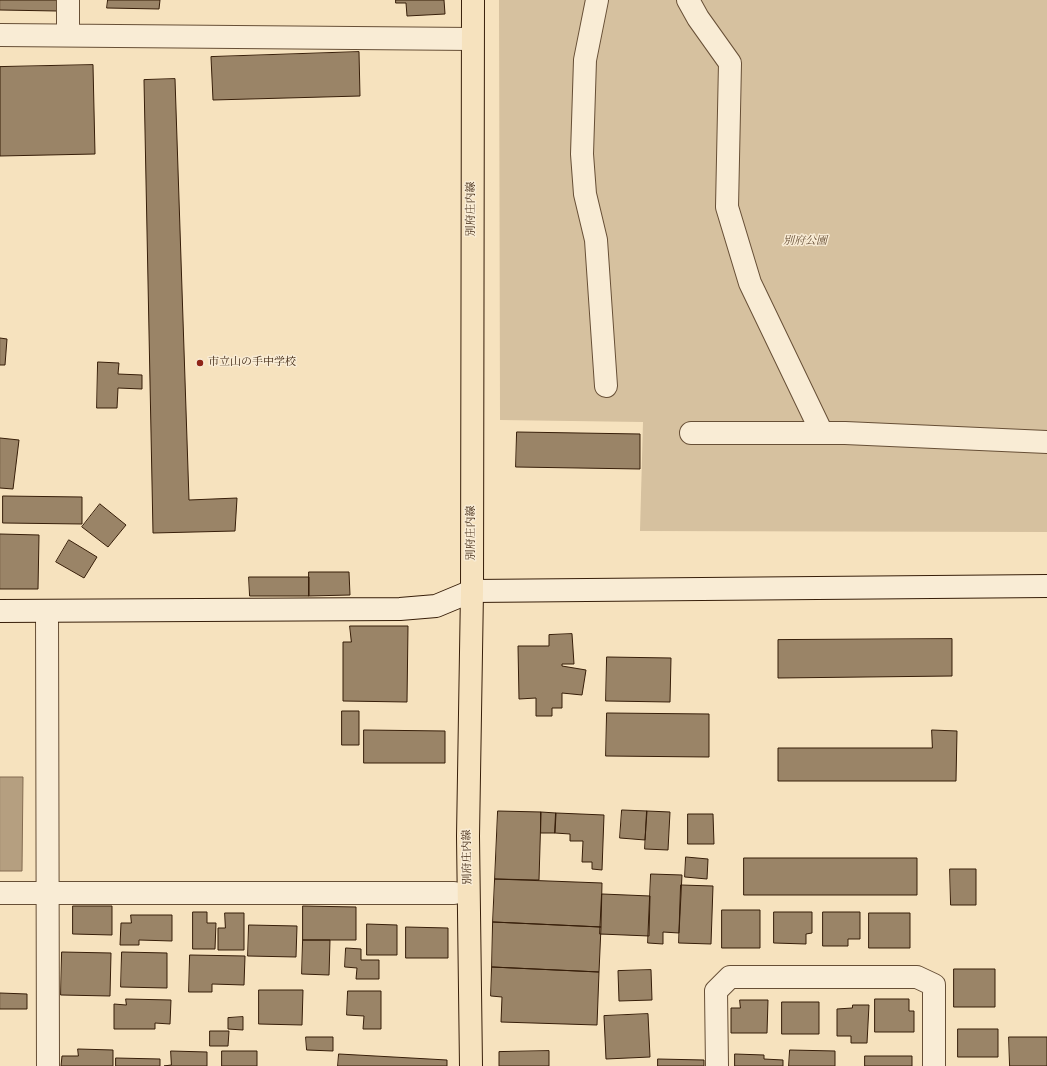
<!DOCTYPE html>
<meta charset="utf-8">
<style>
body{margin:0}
canvas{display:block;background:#f6e2be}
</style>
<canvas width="1047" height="1066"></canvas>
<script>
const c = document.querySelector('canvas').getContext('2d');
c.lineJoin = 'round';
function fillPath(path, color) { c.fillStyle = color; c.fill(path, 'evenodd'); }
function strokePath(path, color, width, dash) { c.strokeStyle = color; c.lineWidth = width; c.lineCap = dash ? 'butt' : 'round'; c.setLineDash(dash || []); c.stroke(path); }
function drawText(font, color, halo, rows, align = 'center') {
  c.font = font + ' "IM FELL English","Noto Serif JP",serif'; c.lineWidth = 3; c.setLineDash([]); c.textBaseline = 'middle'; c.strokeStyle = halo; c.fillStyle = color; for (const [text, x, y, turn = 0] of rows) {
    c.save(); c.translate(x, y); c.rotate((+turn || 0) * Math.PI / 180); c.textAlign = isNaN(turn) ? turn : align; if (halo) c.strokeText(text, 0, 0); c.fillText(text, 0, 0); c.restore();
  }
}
const green = new Path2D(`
 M 499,0 L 1047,0 L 1047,532 L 640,531 L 643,422 L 500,420 Z`);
const water = new Path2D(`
 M 0,777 L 23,777 L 22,871 L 0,871 Z`);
const building = new Path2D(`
 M 0,0 L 57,0 L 57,11 L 0,10 Z
 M 108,0 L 160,0 L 159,9 L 107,8 Z
 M 396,0 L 444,0 L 445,14 L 407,16 L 406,3 L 396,3 Z
 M 359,52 L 360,96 L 213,100 L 211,57 Z
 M 93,65 L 95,154 L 0,156 L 0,67 Z
 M 175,79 L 189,500 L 237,498 L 235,531 L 153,533 L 144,80 Z
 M 0,338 L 7,339 L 5,365 L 0,365 Z
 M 98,362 L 119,363 L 118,374 L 142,375 L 142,389 L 118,388 L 117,408 L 97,408 Z
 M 517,432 L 640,434 L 640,469 L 516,467 Z
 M 0,438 L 19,440 L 13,489 L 0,488 Z
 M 3,496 L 82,497 L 82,524 L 3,523 Z
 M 100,504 L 126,525 L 108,547 L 82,527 Z
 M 0,534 L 39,535 L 38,589 L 0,589 Z
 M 69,540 L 97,557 L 84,578 L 56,562 Z
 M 309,572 L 349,572 L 350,595 L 309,596 Z
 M 249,577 L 309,577 L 309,596 L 250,596 Z
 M 350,626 L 408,626 L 407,702 L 343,701 L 343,642 L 351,642 Z
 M 572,634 L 574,664 L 562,664 L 562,666 L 586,670 L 582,695 L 562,693 L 562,708 L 552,708 L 552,716 L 536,716 L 536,698 L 519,699 L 518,646 L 549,646 L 549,635 Z
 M 952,639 L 952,676 L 778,678 L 778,640 Z
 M 607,657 L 671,658 L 670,702 L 606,701 Z
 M 342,711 L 359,711 L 359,745 L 342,745 Z
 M 607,713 L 709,714 L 709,757 L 606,756 Z
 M 364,730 L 445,731 L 445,763 L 364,763 Z
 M 932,730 L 957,731 L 956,781 L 778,781 L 778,748 L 932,748 Z
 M 622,810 L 647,811 L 645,840 L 620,838 Z
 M 498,811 L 541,812 L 539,880 L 495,879 Z
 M 647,811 L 670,812 L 668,850 L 645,849 Z
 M 541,812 L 556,813 L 555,833 L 541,833 Z
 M 556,813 L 604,815 L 602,870 L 592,869 L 592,862 L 582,862 L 583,841 L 570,841 L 570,834 L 555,833 Z
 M 688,814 L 713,814 L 714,844 L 688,844 Z
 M 686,857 L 708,859 L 707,879 L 685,877 Z
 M 744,858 L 917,858 L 917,895 L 744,895 Z
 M 950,869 L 976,869 L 976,905 L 951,905 Z
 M 651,874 L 682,875 L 679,933 L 663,932 L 663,944 L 648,943 Z
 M 495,879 L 602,883 L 601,927 L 493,922 Z
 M 681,885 L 713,886 L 711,944 L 679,943 Z
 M 602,894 L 650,896 L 649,936 L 600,934 Z
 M 73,906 L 112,906 L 112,935 L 73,934 Z
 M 303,906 L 356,907 L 356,940 L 303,940 Z
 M 722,910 L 760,910 L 760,948 L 722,948 Z
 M 193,912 L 207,912 L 207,923 L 216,923 L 215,949 L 193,949 Z
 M 774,912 L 812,912 L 812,933 L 806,934 L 806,944 L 774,943 Z
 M 823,912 L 860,912 L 860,939 L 848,939 L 848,946 L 823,946 Z
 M 225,913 L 244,913 L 244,950 L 218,950 L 218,928 L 225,928 Z
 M 869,913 L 910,913 L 910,948 L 869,948 Z
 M 131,915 L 172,915 L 172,941 L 139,940 L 139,945 L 120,945 L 121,923 L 131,923 Z
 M 493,922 L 601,927 L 599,972 L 492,967 Z
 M 367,924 L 397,925 L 397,955 L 367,955 Z
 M 249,925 L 297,926 L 296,957 L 248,956 Z
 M 406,927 L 448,928 L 448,958 L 406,958 Z
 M 303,940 L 330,940 L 329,975 L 302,974 Z
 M 346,948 L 361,949 L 361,960 L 379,960 L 379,979 L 356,979 L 357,968 L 345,967 Z
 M 62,952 L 111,953 L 110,996 L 61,995 Z
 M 122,952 L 167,953 L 167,988 L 121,987 Z
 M 190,955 L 245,956 L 244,985 L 212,984 L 212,992 L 189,992 Z
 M 492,967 L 599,972 L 597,1025 L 501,1022 L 502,997 L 491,996 Z
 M 954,969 L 995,969 L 995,1007 L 954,1007 Z
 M 651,970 L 652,1000 L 619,1001 L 618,971 Z
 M 259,990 L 303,990 L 302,1025 L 259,1024 Z
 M 348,991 L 381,991 L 381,1029 L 363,1029 L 364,1016 L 347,1015 Z
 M 0,993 L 27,994 L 27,1009 L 0,1009 Z
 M 126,999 L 171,1000 L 170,1024 L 155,1023 L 155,1029 L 114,1029 L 114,1004 L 126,1005 Z
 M 875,999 L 909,999 L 909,1011 L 914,1011 L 914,1032 L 875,1032 Z
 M 740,1000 L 768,1000 L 767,1033 L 731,1033 L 731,1008 L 740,1008 Z
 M 782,1002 L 819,1002 L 819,1034 L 782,1034 Z
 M 853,1005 L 869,1005 L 867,1043 L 851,1043 L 851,1036 L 837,1036 L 837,1009 L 852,1008 Z
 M 648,1014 L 650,1057 L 606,1059 L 604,1016 Z
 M 243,1017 L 243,1030 L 228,1029 L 228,1018 Z
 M 958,1029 L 998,1029 L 998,1057 L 958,1057 Z
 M 210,1031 L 229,1031 L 228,1046 L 210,1046 Z
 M 306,1037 L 333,1037 L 333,1051 L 307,1050 Z
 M 1009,1037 L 1047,1037 L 1047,1066 L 1010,1066 Z
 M 78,1049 L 113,1050 L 113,1066 L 61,1066 L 62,1056 L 78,1056 Z
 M 790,1050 L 835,1051 L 835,1066 L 789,1066 Z
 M 171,1051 L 207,1052 L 207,1066 L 164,1066 L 171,1065 Z
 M 222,1051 L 257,1051 L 257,1066 L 222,1066 Z
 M 549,1051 L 549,1066 L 499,1066 L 499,1052 Z
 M 339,1054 L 447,1060 L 447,1066 L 338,1066 Z
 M 735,1054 L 764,1055 L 764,1059 L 783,1060 L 783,1066 L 735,1066 Z
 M 865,1056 L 912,1056 L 912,1066 L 865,1066 Z
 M 116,1058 L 160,1059 L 160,1066 L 116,1066 Z
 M 658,1059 L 704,1060 L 704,1066 L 658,1066 Z`);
const street = new Path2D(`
 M 597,0 L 585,60 L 582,154 L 585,194 L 596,240 L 606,386
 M 688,0 L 698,18 L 730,63 L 727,207 L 750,283 L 822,433
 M 0,35 L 472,39
 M 68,35 L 68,0
 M 691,433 L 845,433 L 1047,442
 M 47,611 L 48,1066
 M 0,893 L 454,893
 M 717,1066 L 716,991 L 730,977 L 917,977 L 934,985 L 934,1066`);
const secondary = new Path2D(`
 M 0,611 L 400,609 L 436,606 L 472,591 L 1047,586`);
const primary = new Path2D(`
 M 471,1066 L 468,836 L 472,591 L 473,0`);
const markers = [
 [200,363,4,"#8f2418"]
];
const streetNames = [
 ["別府庄内線",472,209,-90],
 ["別府庄内線",472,533,-90],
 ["別府庄内線",468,857,-91]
];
const parkNames = [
 ["別府公園",805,242]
];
const poiNames = [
 ["市立山の手中学校",208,363]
];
fillPath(green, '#d6c19f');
fillPath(water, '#b59f80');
strokePath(water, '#836b50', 1);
fillPath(building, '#9a8467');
strokePath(building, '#371e09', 1);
strokePath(street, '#674f36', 24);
strokePath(secondary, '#371e09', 24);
strokePath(primary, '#371e09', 24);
strokePath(street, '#f9ecd5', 22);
strokePath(secondary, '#f9ecd5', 22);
strokePath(primary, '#f6e2be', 22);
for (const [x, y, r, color] of markers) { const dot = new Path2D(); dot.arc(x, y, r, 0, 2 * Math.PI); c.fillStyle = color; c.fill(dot); strokePath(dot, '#f9ecd5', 1.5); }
drawText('11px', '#371e09', '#f9ecd5', streetNames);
drawText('italic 11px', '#674f36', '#f9ecd5', parkNames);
drawText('11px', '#371e09', '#f9ecd5', poiNames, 'left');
</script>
